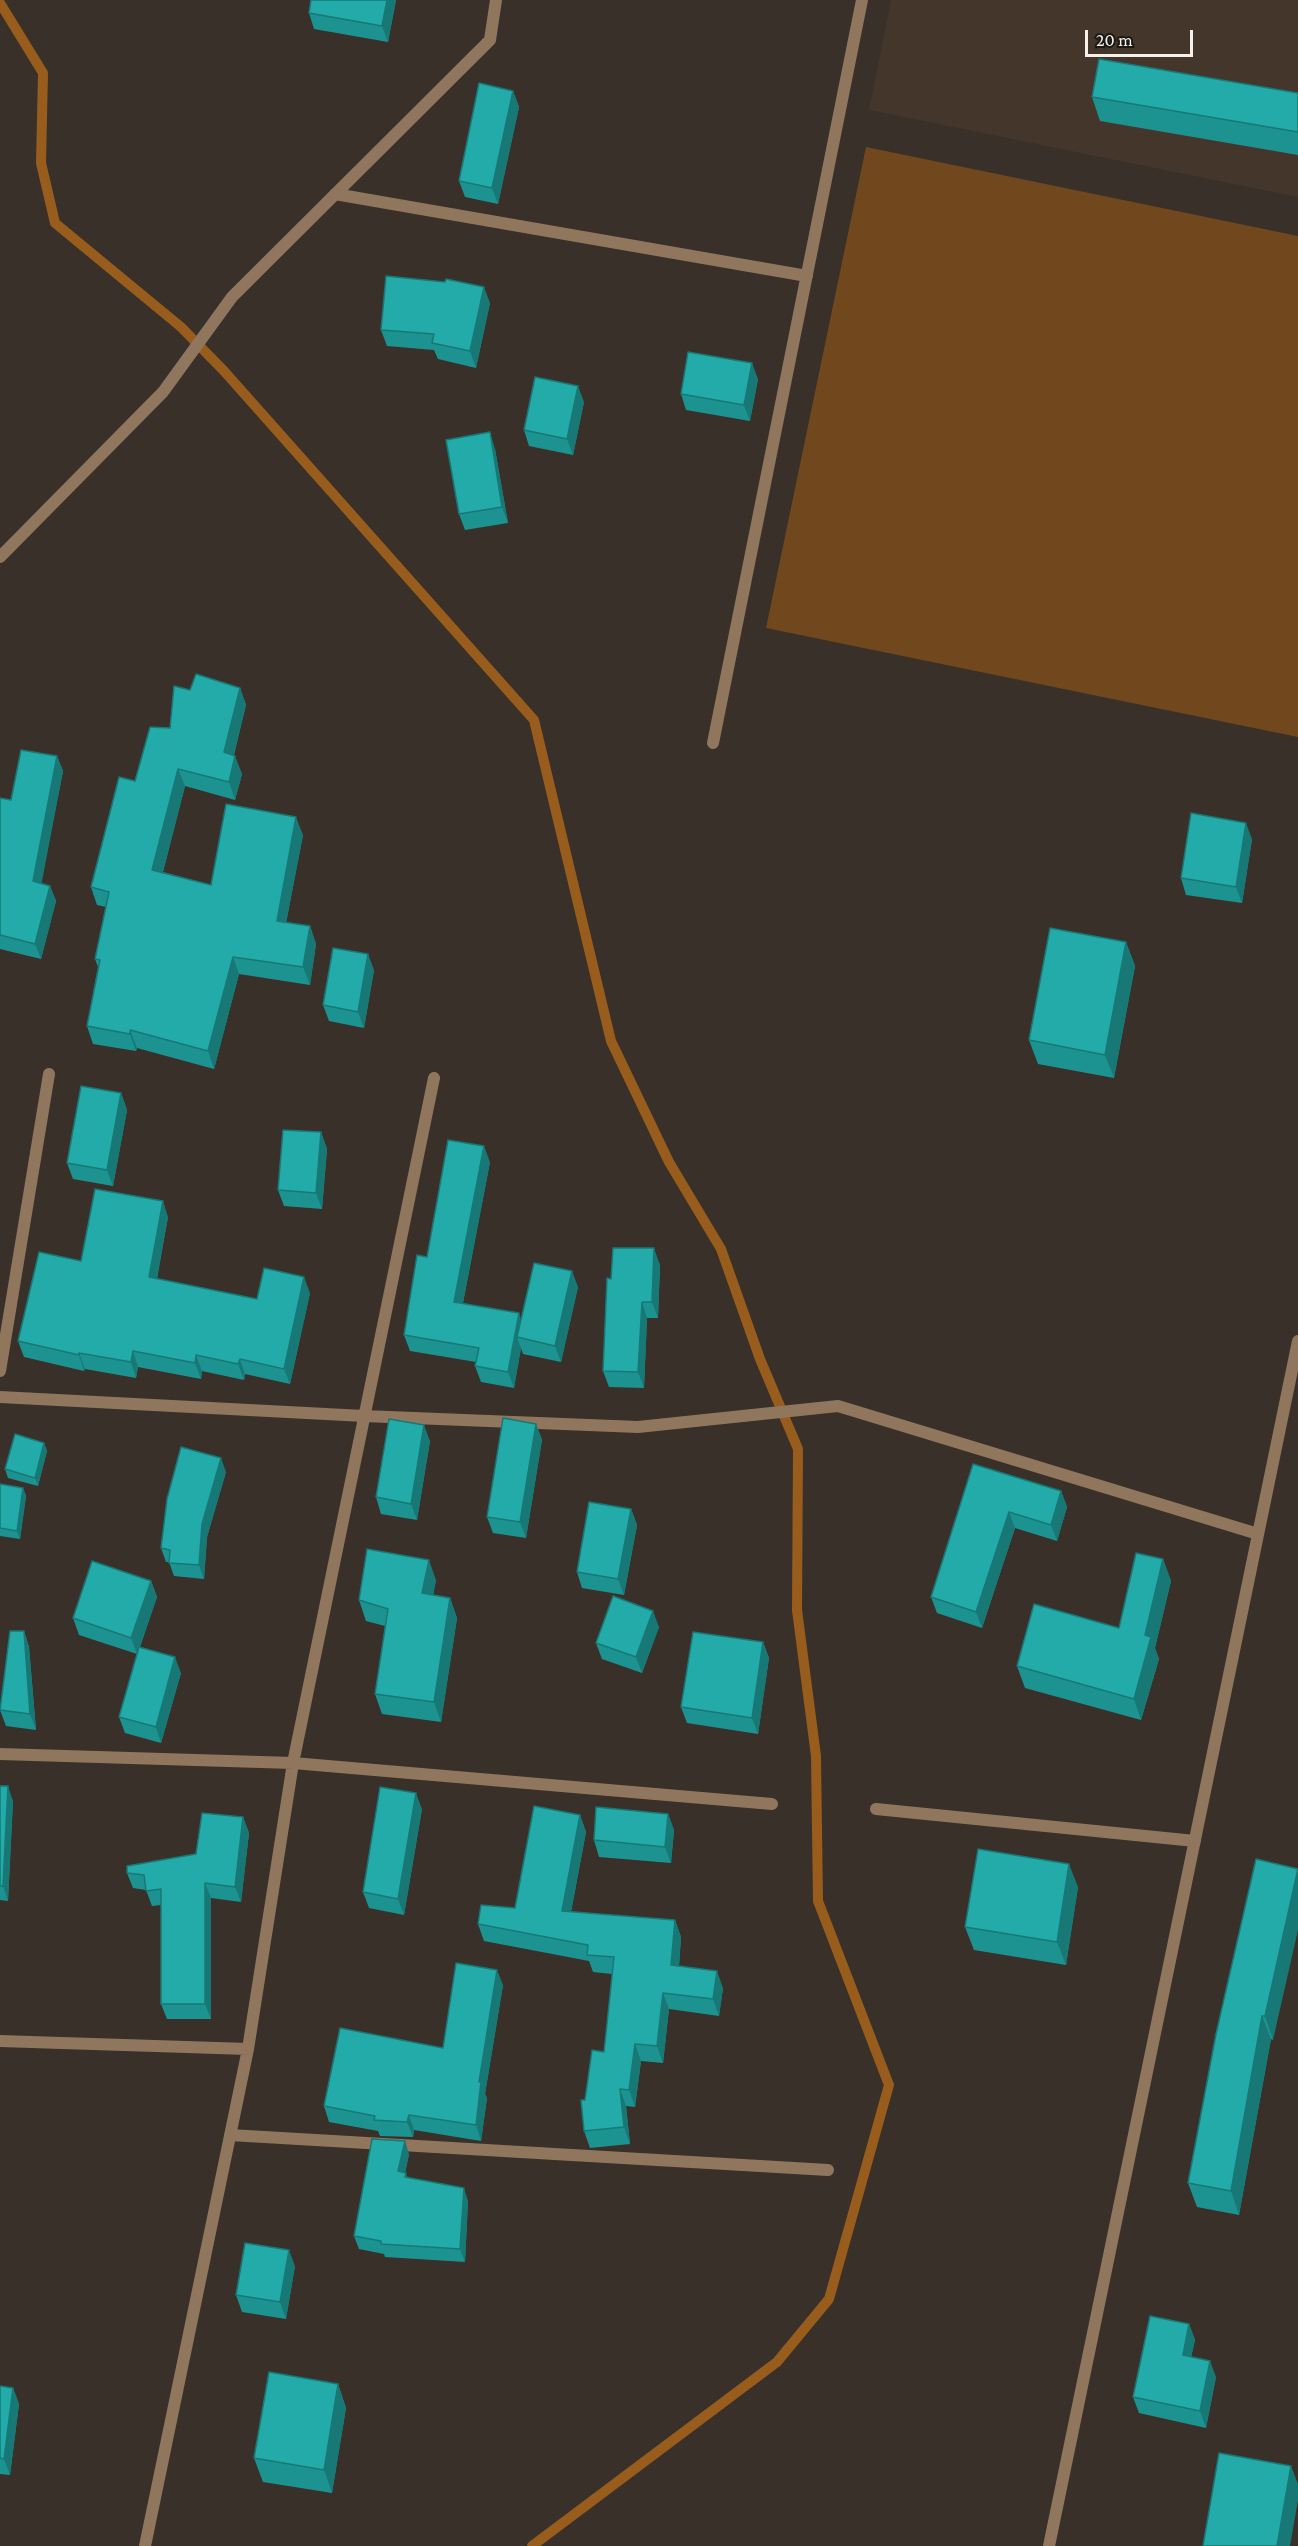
<!DOCTYPE html>
<style>
body{margin:0}
#map{position:relative;width:1298px;height:2546px;overflow:hidden;background:#383029;font-family:"Crimson Pro",serif}
canvas{display:block}
.scale{position:absolute;left:1085px;top:30px;width:108px;height:27px;box-sizing:border-box;border:3px solid #f5f0eb;border-top:0;padding-left:8px;font-size:18px;line-height:21px;white-space:nowrap;color:#f5f0eb;-webkit-text-stroke:4px #1c1915;paint-order:stroke}
</style>
<div id="map">
<canvas width="1298" height="2546"></canvas>
<div class="scale">20 m</div>
</div>
<script>
const c = document.querySelector('canvas').getContext('2d');
c.lineJoin = 'round';
function fillPath(path, color) { c.fillStyle = color; c.fill(path, 'evenodd'); }
function strokePath(path, color, width, dash) { c.strokeStyle = color; c.lineWidth = width; c.lineCap = dash ? 'butt' : 'round'; c.setLineDash(dash || []); c.stroke(path); }
const built = new Path2D(`
 M 891,0 L 1298,0 L 1298,197 L 869,110 Z`);
const green = new Path2D(`
 M 866,147 L 1298,236 L 1298,737 L 766,628 Z`);
const stream = new Path2D(`
 M 0,3 L 43,73 L 41,163 L 55,223 L 181,327 L 224,371 L 534,720 L 611,1041 L 669,1162 L 721,1249 L 760,1359 L 798,1449 L 797,1610 L 816,1756 L 818,1901 L 889,2085 L 829,2299 L 777,2362 L 532,2546`);
const street = new Path2D(`
 M 335,194 L 807,276
 M 0,557 L 163,392 L 232,297 L 490,40 L 496,0
 M 713,743 L 862,0
 M 0,1371 L 49,1074
 M 0,1397 L 364,1416 L 638,1427 L 838,1406 L 1258,1534
 M 0,1754 L 293,1763 L 772,1804
 M 876,1809 L 1195,1841
 M 0,2041 L 248,2049
 M 230,2135 L 828,2170
 M 145,2546 L 248,2049 L 293,1763 L 434,1078
 M 1049,2546 L 1298,1341`);
const wall = new Path2D(`
 M 396,0 L 388,42 L 314,29 L 309,13 Z
 M 513,91 L 519,107 L 498,204 L 465,197 L 459,181 Z
 M 1298,93 L 1298,155 L 1100,121 L 1092,97 Z
 M 490,303 L 476,368 L 438,359 L 434,350 L 387,346 L 381,330 Z
 M 758,379 L 750,421 L 686,410 L 681,394 Z
 M 584,402 L 573,455 L 529,446 L 524,430 Z
 M 495,449 L 508,523 L 465,530 L 459,514 Z
 M 240,688 L 246,705 L 234,755 L 242,774 L 235,800 L 185,786 L 163,872 L 211,885 L 303,835 L 286,923 L 310,926 L 316,944 L 310,985 L 239,974 L 214,1069 L 137,1048 L 136,1051 L 93,1044 L 87,1026 L 98,967 L 95,959 L 106,907 L 97,905 L 91,887 L 135,781 L 170,728 L 190,690 Z
 M 57,756 L 63,771 L 41,883 L 50,886 L 56,901 L 41,959 L 0,949 L 0,798 L 11,800 Z
 M 1252,839 L 1242,903 L 1186,895 L 1181,878 Z
 M 1126,942 L 1135,966 L 1114,1078 L 1038,1064 L 1029,1040 Z
 M 374,970 L 364,1028 L 329,1021 L 323,1005 Z
 M 121,1093 L 127,1110 L 113,1186 L 73,1179 L 67,1163 Z
 M 321,1132 L 327,1149 L 322,1209 L 284,1206 L 278,1190 Z
 M 490,1162 L 463,1303 L 521,1320 L 578,1287 L 561,1362 L 523,1354 L 521,1348 L 514,1388 L 481,1382 L 475,1366 L 476,1362 L 410,1351 L 404,1335 L 427,1257 Z
 M 168,1217 L 157,1279 L 257,1299 L 310,1293 L 290,1384 L 245,1374 L 244,1380 L 202,1371 L 201,1379 L 138,1367 L 136,1378 L 85,1369 L 84,1371 L 24,1357 L 18,1341 L 81,1261 Z
 M 660,1265 L 658,1318 L 647,1318 L 644,1388 L 609,1387 L 603,1371 L 611,1279 Z
 M 536,1424 L 542,1440 L 526,1538 L 493,1533 L 487,1517 Z
 M 430,1441 L 417,1520 L 381,1514 L 376,1497 Z
 M 44,1443 L 47,1451 L 38,1486 L 8,1478 L 5,1469 Z
 M 973,1464 L 1061,1491 L 1067,1507 L 1057,1541 L 1015,1528 L 982,1628 L 937,1613 L 931,1597 Z
 M 226,1472 L 207,1537 L 204,1579 L 174,1576 L 169,1562 L 166,1562 L 161,1548 Z
 M 0,1484 L 23,1488 L 26,1496 L 20,1539 L 0,1536 Z
 M 631,1509 L 637,1525 L 624,1595 L 582,1588 L 577,1572 Z
 M 1163,1559 L 1171,1581 L 1155,1648 L 1159,1659 L 1141,1720 L 1025,1688 L 1017,1666 L 1119,1628 Z
 M 436,1580 L 433,1595 L 450,1598 L 457,1618 L 441,1722 L 382,1714 L 375,1694 L 385,1626 L 366,1621 L 359,1600 Z
 M 151,1581 L 157,1597 L 140,1647 L 181,1673 L 161,1743 L 125,1733 L 119,1717 L 137,1654 L 79,1635 L 73,1618 Z
 M 659,1627 L 642,1673 L 602,1659 L 596,1643 Z
 M 24,1631 L 29,1647 L 36,1730 L 6,1726 L 0,1710 Z
 M 763,1642 L 769,1658 L 758,1734 L 687,1723 L 681,1707 Z
 M 0,1786 L 13,1801 L 8,1901 L 0,1900 Z
 M 422,1809 L 404,1915 L 369,1908 L 363,1892 Z
 M 668,1814 L 674,1830 L 671,1863 L 599,1857 L 594,1840 Z
 M 580,1815 L 586,1832 L 571,1912 L 675,1920 L 681,1937 L 679,1966 L 723,1988 L 719,2016 L 669,2009 L 663,2063 L 641,2061 L 635,2107 L 626,2106 L 630,2144 L 590,2148 L 584,2131 L 585,2100 L 604,2052 L 612,1974 L 593,1972 L 589,1961 L 484,1941 L 478,1924 L 515,1908 Z
 M 243,1817 L 249,1833 L 241,1902 L 211,1898 L 211,2019 L 167,2019 L 161,2004 L 161,1905 L 152,1906 L 146,1890 L 133,1888 L 127,1873 L 196,1854 Z
 M 1256,1859 L 1273,2040 L 1271,2039 L 1239,2215 L 1197,2207 L 1188,2183 Z
 M 1078,1887 L 1066,1965 L 974,1950 L 965,1927 Z
 M 503,1985 L 485,2094 L 487,2098 L 481,2141 L 414,2130 L 413,2137 L 380,2136 L 378,2131 L 329,2122 L 324,2106 L 443,2048 Z
 M 409,2154 L 405,2173 L 408,2178 L 468,2201 L 465,2262 L 385,2257 L 384,2254 L 359,2249 L 354,2236 Z
 M 295,2266 L 286,2319 L 242,2312 L 236,2295 Z
 M 1189,2324 L 1195,2340 L 1191,2357 L 1216,2377 L 1206,2428 L 1139,2413 L 1133,2397 Z
 M 338,2384 L 346,2408 L 332,2493 L 263,2482 L 254,2458 Z
 M 0,2386 L 13,2388 L 19,2404 L 10,2475 L 0,2474 Z`);
const shadedWall = new Path2D(`
 M 387,0 L 396,0 L 388,42 L 382,26 Z
 M 513,91 L 519,107 L 498,204 L 492,188 Z
 M 484,287 L 490,303 L 476,368 L 470,351 Z
 M 752,363 L 758,379 L 750,421 L 744,405 Z
 M 578,386 L 584,402 L 573,455 L 567,439 Z
 M 490,432 L 495,449 L 508,523 L 502,507 Z
 M 240,688 L 246,705 L 230,770 L 224,752 Z
 M 57,756 L 63,771 L 39,897 L 33,881 Z
 M 235,756 L 242,774 L 235,800 L 229,782 Z
 M 178,769 L 185,786 L 159,887 L 152,870 Z
 M 296,817 L 303,835 L 283,939 L 277,921 Z
 M 1246,823 L 1252,839 L 1242,903 L 1236,887 Z
 M 50,886 L 56,901 L 41,959 L 35,944 Z
 M 310,926 L 316,944 L 310,985 L 303,967 Z
 M 1126,942 L 1135,966 L 1114,1078 L 1105,1055 Z
 M 368,954 L 374,970 L 364,1028 L 358,1012 Z
 M 233,957 L 239,974 L 214,1069 L 208,1051 Z
 M 130,1030 L 137,1048 L 136,1051 L 130,1034 Z
 M 121,1093 L 127,1110 L 113,1186 L 107,1170 Z
 M 321,1132 L 327,1149 L 322,1209 L 316,1193 Z
 M 484,1146 L 490,1162 L 460,1318 L 454,1302 Z
 M 163,1201 L 168,1217 L 154,1293 L 149,1277 Z
 M 654,1248 L 660,1265 L 658,1318 L 652,1302 Z
 M 572,1271 L 578,1287 L 561,1362 L 555,1346 Z
 M 304,1277 L 310,1293 L 290,1384 L 284,1369 Z
 M 642,1302 L 647,1318 L 644,1388 L 638,1372 Z
 M 519,1313 L 524,1329 L 517,1337 L 521,1348 L 514,1388 L 508,1372 Z
 M 133,1351 L 138,1367 L 136,1378 L 131,1362 Z
 M 79,1353 L 85,1369 L 84,1371 L 79,1355 Z
 M 196,1355 L 202,1371 L 201,1379 L 195,1363 Z
 M 240,1359 L 245,1374 L 244,1380 L 238,1364 Z
 M 536,1424 L 542,1440 L 526,1538 L 520,1522 Z
 M 424,1425 L 430,1441 L 417,1520 L 411,1504 Z
 M 44,1443 L 47,1451 L 38,1486 L 35,1478 Z
 M 221,1458 L 226,1472 L 207,1537 L 204,1579 L 199,1565 L 202,1524 Z
 M 23,1488 L 26,1496 L 20,1539 L 17,1531 Z
 M 1061,1491 L 1067,1507 L 1057,1541 L 1051,1525 Z
 M 631,1509 L 637,1525 L 624,1595 L 618,1579 Z
 M 1009,1512 L 1015,1528 L 982,1628 L 976,1612 Z
 M 1163,1559 L 1171,1581 L 1155,1648 L 1159,1659 L 1141,1720 L 1134,1699 L 1145,1635 Z
 M 429,1560 L 436,1580 L 430,1614 L 422,1593 Z
 M 151,1581 L 157,1597 L 137,1654 L 131,1638 Z
 M 450,1598 L 457,1618 L 441,1722 L 434,1702 Z
 M 653,1611 L 659,1627 L 642,1673 L 636,1657 Z
 M 24,1631 L 29,1647 L 36,1730 L 30,1714 Z
 M 763,1642 L 769,1658 L 758,1734 L 752,1718 Z
 M 175,1657 L 181,1673 L 161,1743 L 156,1727 Z
 M 8,1786 L 13,1801 L 8,1901 L 3,1886 Z
 M 416,1793 L 422,1809 L 404,1915 L 398,1899 Z
 M 668,1814 L 674,1830 L 671,1863 L 665,1847 Z
 M 580,1815 L 586,1832 L 568,1928 L 562,1911 Z
 M 243,1817 L 249,1833 L 241,1902 L 235,1887 Z
 M 1069,1864 L 1078,1887 L 1066,1965 L 1057,1942 Z
 M 1298,1869 L 1298,1930 L 1273,2040 L 1265,2016 Z
 M 205,1883 L 211,1898 L 211,2019 L 205,2004 Z
 M 675,1920 L 681,1937 L 678,1982 L 671,1965 Z
 M 497,1970 L 503,1985 L 485,2094 L 487,2098 L 481,2141 L 476,2125 L 479,2082 Z
 M 717,1971 L 723,1988 L 719,2016 L 713,1999 Z
 M 663,1993 L 669,2009 L 663,2063 L 657,2046 Z
 M 1262,2016 L 1271,2039 L 1239,2215 L 1231,2191 Z
 M 635,2044 L 641,2061 L 635,2107 L 629,2090 Z
 M 620,2089 L 626,2106 L 630,2144 L 624,2127 Z
 M 409,2115 L 414,2130 L 413,2137 L 407,2122 Z
 M 405,2141 L 409,2154 L 403,2184 L 398,2171 Z
 M 464,2188 L 468,2201 L 465,2262 L 460,2249 Z
 M 289,2250 L 295,2266 L 286,2319 L 280,2302 Z
 M 1189,2324 L 1195,2340 L 1188,2371 L 1183,2355 Z
 M 1210,2361 L 1216,2377 L 1206,2428 L 1200,2411 Z
 M 338,2384 L 346,2408 L 332,2493 L 324,2470 Z
 M 13,2388 L 19,2404 L 10,2475 L 4,2459 Z
 M 1291,2466 L 1298,2484 L 1298,2500 L 1290,2546 L 1277,2546 Z`);
const building = new Path2D(`
 M 311,0 L 387,0 L 382,26 L 309,13 Z
 M 1099,59 L 1298,93 L 1298,132 L 1092,97 Z
 M 479,83 L 513,91 L 492,188 L 459,181 Z
 M 386,276 L 445,282 L 446,279 L 484,287 L 470,351 L 432,343 L 434,334 L 381,330 Z
 M 688,352 L 752,363 L 744,405 L 681,394 Z
 M 535,377 L 578,386 L 567,439 L 524,430 Z
 M 490,432 L 502,507 L 459,514 L 446,440 Z
 M 196,674 L 240,688 L 224,752 L 235,756 L 229,782 L 178,769 L 152,870 L 211,885 L 226,804 L 296,817 L 277,921 L 310,926 L 303,967 L 233,957 L 208,1051 L 130,1030 L 130,1034 L 87,1026 L 100,960 L 95,959 L 109,892 L 91,887 L 119,777 L 135,781 L 150,727 L 170,728 L 174,686 L 190,690 Z
 M 21,750 L 57,756 L 33,881 L 50,886 L 35,944 L 0,935 L 0,798 L 11,800 Z
 M 1191,813 L 1246,823 L 1236,887 L 1181,878 Z
 M 1050,928 L 1126,942 L 1105,1055 L 1029,1040 Z
 M 333,948 L 368,954 L 358,1012 L 323,1005 Z
 M 81,1086 L 121,1093 L 107,1170 L 67,1163 Z
 M 283,1130 L 321,1132 L 316,1193 L 278,1190 Z
 M 448,1140 L 484,1146 L 454,1302 L 519,1313 L 508,1372 L 475,1366 L 479,1348 L 404,1335 L 417,1255 L 427,1257 Z
 M 95,1189 L 163,1201 L 149,1277 L 257,1299 L 264,1268 L 304,1277 L 284,1369 L 240,1359 L 238,1364 L 196,1355 L 195,1363 L 133,1351 L 131,1362 L 79,1353 L 79,1355 L 18,1341 L 39,1252 L 81,1261 Z
 M 613,1248 L 654,1248 L 652,1302 L 642,1302 L 638,1372 L 603,1371 L 607,1278 L 611,1279 Z
 M 534,1263 L 572,1271 L 555,1346 L 517,1337 Z
 M 503,1418 L 536,1424 L 520,1522 L 487,1517 Z
 M 389,1419 L 424,1425 L 411,1504 L 376,1497 Z
 M 15,1434 L 44,1443 L 35,1478 L 5,1469 Z
 M 181,1447 L 221,1458 L 202,1524 L 199,1565 L 169,1563 L 170,1550 L 161,1548 L 167,1499 Z
 M 973,1464 L 1061,1491 L 1051,1525 L 1009,1512 L 976,1612 L 931,1597 Z
 M 0,1484 L 23,1488 L 17,1531 L 0,1528 Z
 M 589,1502 L 631,1509 L 618,1579 L 577,1572 Z
 M 367,1549 L 429,1560 L 422,1593 L 450,1598 L 434,1702 L 375,1694 L 388,1609 L 359,1600 Z
 M 1136,1553 L 1163,1559 L 1145,1635 L 1151,1637 L 1134,1699 L 1017,1666 L 1034,1604 L 1119,1628 Z
 M 92,1561 L 151,1581 L 131,1638 L 73,1618 Z
 M 613,1596 L 653,1611 L 636,1657 L 596,1643 Z
 M 10,1631 L 24,1631 L 30,1714 L 0,1710 Z
 M 693,1632 L 763,1642 L 752,1718 L 681,1707 Z
 M 139,1647 L 175,1657 L 156,1727 L 119,1717 Z
 M 0,1786 L 8,1786 L 3,1886 L 0,1886 Z
 M 380,1787 L 416,1793 L 398,1899 L 363,1892 Z
 M 534,1806 L 580,1815 L 562,1911 L 675,1920 L 671,1965 L 717,1971 L 713,1999 L 663,1993 L 657,2046 L 635,2044 L 629,2090 L 620,2089 L 624,2127 L 584,2131 L 581,2100 L 585,2100 L 592,2050 L 604,2052 L 614,1957 L 587,1955 L 588,1945 L 478,1924 L 481,1905 L 515,1908 Z
 M 596,1807 L 668,1814 L 665,1847 L 594,1840 Z
 M 202,1813 L 243,1817 L 235,1887 L 205,1883 L 205,2004 L 161,2004 L 161,1889 L 146,1891 L 144,1875 L 127,1873 L 127,1866 L 196,1854 Z
 M 978,1849 L 1069,1864 L 1057,1942 L 965,1927 Z
 M 1256,1859 L 1298,1869 L 1265,2016 L 1262,2016 L 1231,2191 L 1188,2183 L 1216,2034 Z
 M 456,1963 L 497,1970 L 479,2082 L 481,2082 L 476,2125 L 409,2115 L 407,2122 L 374,2120 L 375,2116 L 324,2106 L 340,2028 L 443,2048 Z
 M 372,2139 L 405,2141 L 398,2171 L 406,2173 L 405,2177 L 464,2188 L 460,2249 L 381,2244 L 381,2241 L 354,2236 Z
 M 245,2243 L 289,2250 L 280,2302 L 236,2295 Z
 M 1150,2316 L 1189,2324 L 1183,2355 L 1210,2361 L 1200,2411 L 1133,2397 Z
 M 269,2372 L 338,2384 L 324,2470 L 254,2458 Z
 M 0,2386 L 13,2388 L 4,2459 L 0,2458 Z
 M 1219,2453 L 1291,2466 L 1277,2546 L 1203,2546 Z`);
fillPath(built, '#44362b');
fillPath(green, '#71481e');
strokePath(stream, '#985d1c', 10);
strokePath(street, '#91765e', 12);
fillPath(wall, '#1d9391');
fillPath(shadedWall, '#187876');
fillPath(building, '#22aba9');
strokePath(building, '#187876', 1.5);
</script>
